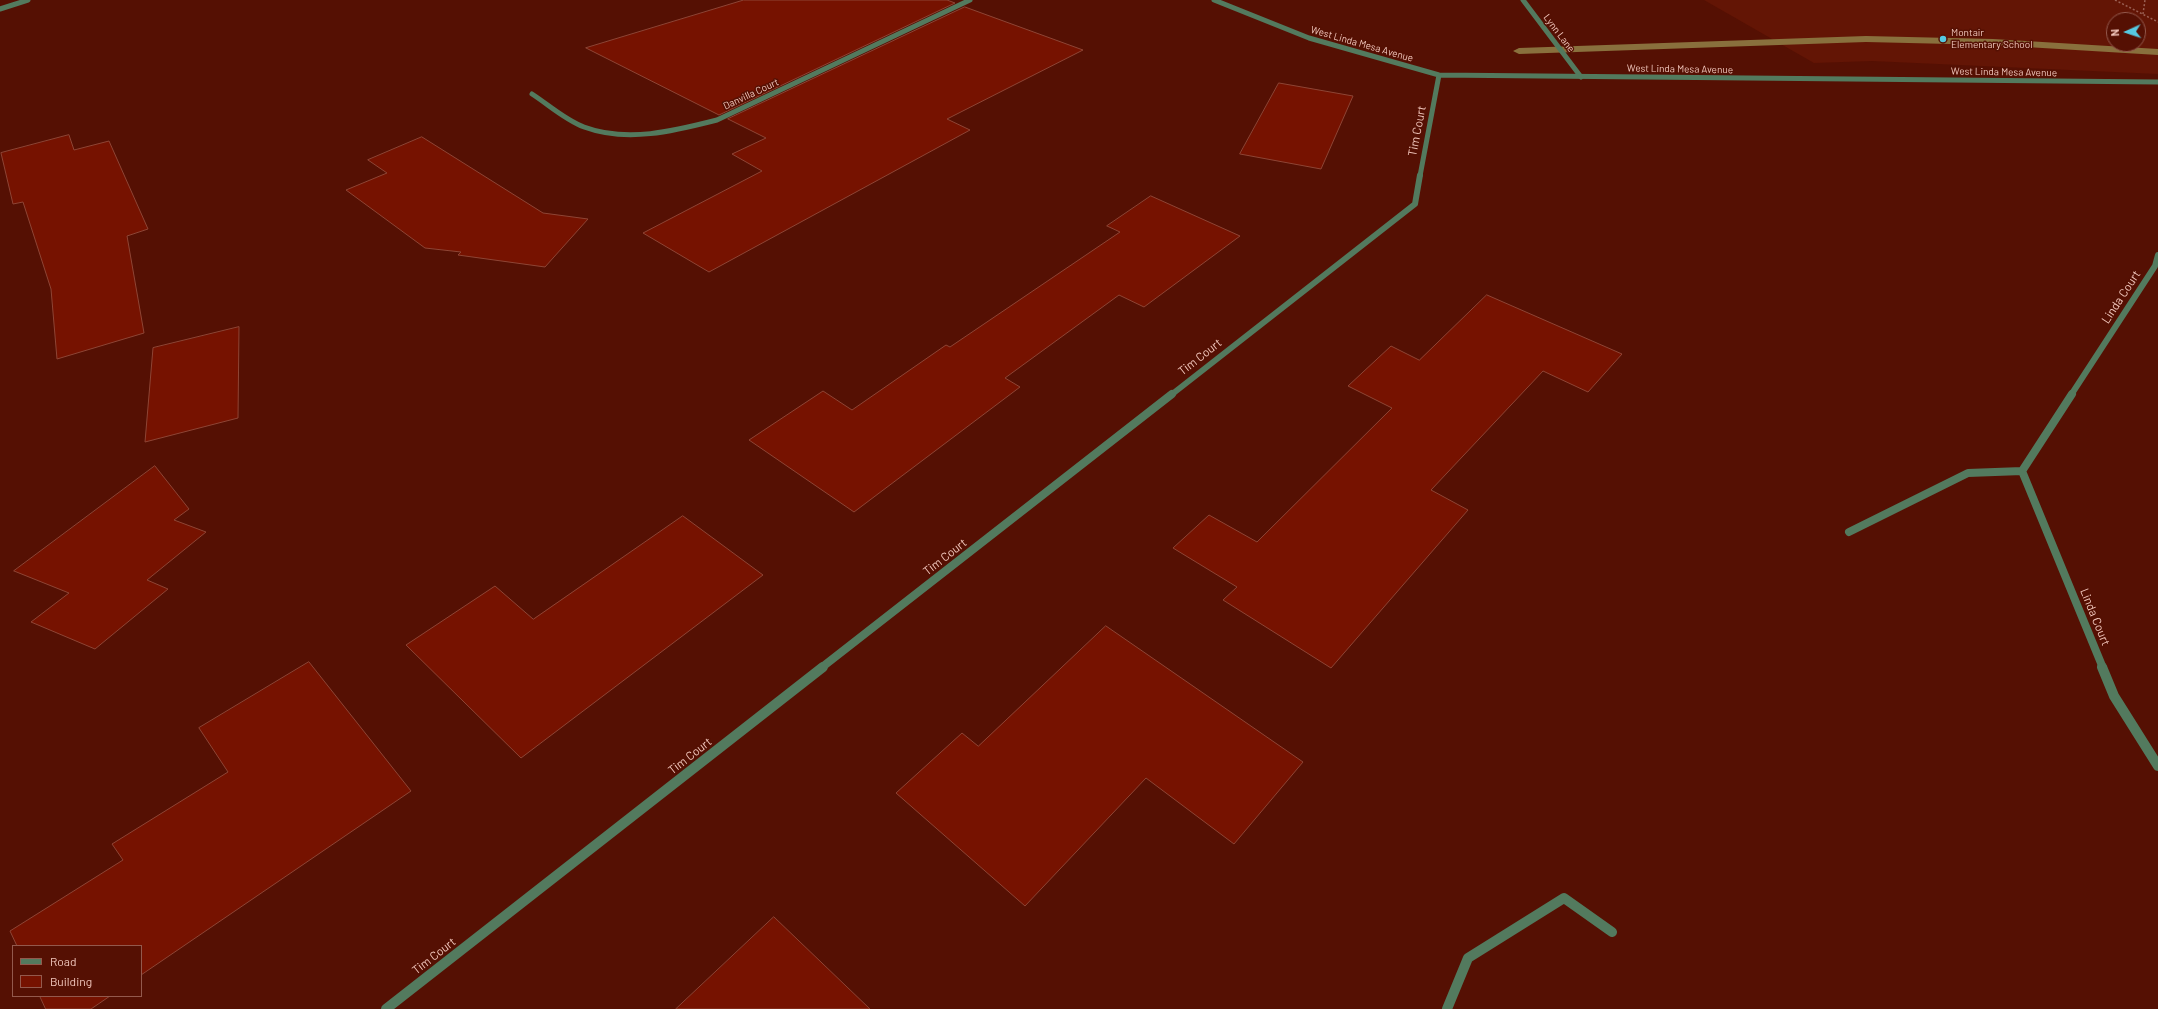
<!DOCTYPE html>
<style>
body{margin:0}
#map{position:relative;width:2158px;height:1009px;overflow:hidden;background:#551003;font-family:Barlow,sans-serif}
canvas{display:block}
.legend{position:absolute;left:12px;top:945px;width:130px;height:52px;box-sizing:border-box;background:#551003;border:1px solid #93594d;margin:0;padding:5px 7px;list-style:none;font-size:12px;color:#f1c6bc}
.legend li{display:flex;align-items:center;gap:8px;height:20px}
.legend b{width:20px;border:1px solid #93594d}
.north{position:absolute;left:2106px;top:12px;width:40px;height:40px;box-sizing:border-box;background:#551003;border:1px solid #93594d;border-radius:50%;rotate:267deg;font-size:11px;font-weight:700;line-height:16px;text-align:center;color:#f1c6bc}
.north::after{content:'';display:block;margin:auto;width:14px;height:18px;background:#56c9e1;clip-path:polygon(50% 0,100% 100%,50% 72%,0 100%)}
</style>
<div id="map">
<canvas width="2158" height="1009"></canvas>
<ul class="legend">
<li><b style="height:5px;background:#537a5e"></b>Road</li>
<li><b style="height:11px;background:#761200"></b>Building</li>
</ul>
<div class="north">N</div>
</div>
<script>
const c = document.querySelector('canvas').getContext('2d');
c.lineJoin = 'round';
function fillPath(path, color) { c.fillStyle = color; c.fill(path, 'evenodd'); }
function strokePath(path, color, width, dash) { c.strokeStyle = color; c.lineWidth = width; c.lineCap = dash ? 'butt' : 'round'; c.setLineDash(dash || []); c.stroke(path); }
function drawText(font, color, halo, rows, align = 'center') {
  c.font = font + ' Barlow,sans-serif'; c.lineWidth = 3; c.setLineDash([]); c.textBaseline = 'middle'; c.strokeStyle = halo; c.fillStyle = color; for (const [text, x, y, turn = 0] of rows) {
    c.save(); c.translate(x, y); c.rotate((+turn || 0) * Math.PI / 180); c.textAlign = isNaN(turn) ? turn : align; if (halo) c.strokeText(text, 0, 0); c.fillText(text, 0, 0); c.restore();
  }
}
const built = new Path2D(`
 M 1704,0 L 2158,0 L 2158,74 L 1872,61 L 1814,63 ZM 2114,20 L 2138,20 L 2138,44 L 2114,44 Z`);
const stream = new Path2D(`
 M 1866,36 L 1993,39 L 2158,49 L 2158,55 L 1993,45 L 1866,42 L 1519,54 L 1513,51 L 1519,48 Z`);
const building = new Path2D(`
 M 744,0 L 947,0 L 955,3 L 719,115 L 586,48 Z
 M 965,7 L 1083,50 L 947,119 L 970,130 L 709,272 L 643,233 L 762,171 L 732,154 L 766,138 L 728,119 Z
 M 1279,83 L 1353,96 L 1321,169 L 1240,154 Z
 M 69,135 L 74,150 L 109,141 L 148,229 L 127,236 L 144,333 L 57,359 L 51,289 L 23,202 L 13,204 L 1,153 Z
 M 422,137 L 543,213 L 588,219 L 545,267 L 458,255 L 461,252 L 425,248 L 346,190 L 387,173 L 368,160 Z
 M 1151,196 L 1240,236 L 1144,307 L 1119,295 L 1005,378 L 1020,387 L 854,512 L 749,440 L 823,391 L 852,410 L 946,345 L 950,347 L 1120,232 L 1107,226 Z
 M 1487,295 L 1622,354 L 1588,392 L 1543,371 L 1431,490 L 1468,510 L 1331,668 L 1223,600 L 1237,587 L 1173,548 L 1209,515 L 1257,542 L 1392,408 L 1348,386 L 1391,346 L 1419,360 Z
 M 239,327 L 238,418 L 145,442 L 153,348 Z
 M 155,466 L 189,509 L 174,520 L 206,532 L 147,580 L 168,589 L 95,649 L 31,622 L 69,593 L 14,571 Z
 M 683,516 L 763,575 L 521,758 L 406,645 L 495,586 L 533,619 Z
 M 1106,626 L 1303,762 L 1234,844 L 1146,778 L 1025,906 L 896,793 L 962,733 L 978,746 Z
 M 309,662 L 411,791 L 141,975 L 141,946 L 17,946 L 10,931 L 123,860 L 112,844 L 228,772 L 199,728 Z
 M 774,917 L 870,1009 L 676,1009 Z
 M 40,996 L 110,996 L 91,1009 L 46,1009 Z`);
const path = new Path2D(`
 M 2115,0 L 2158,22
 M 2143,14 L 2145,0`);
const laneFar1 = new Path2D(`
 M 1523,0 L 1581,77`);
const lane = new Path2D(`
 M 1447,1009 L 1468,958 L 1564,898 L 1612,932`);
const streetFar3 = new Path2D(`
 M 1214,0 L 1309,38 L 1439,75 L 2158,82
 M 0,9 L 28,0
 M 532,94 C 549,105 565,120 584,127 C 627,143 674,131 717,120 L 970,0
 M 1420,176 L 1439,75`);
const streetFar2 = new Path2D(`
 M 1171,395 L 1415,204 L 1420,175
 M 2071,395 L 2155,266 L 2158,255`);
const streetFar1 = new Path2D(`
 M 2022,471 L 2103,668
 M 2022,471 L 2072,394
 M 1849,532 L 1968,473 L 2022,471
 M 821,668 L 1172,394`);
const street = new Path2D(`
 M 2102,667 L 2114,696 L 2158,766
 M 386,1009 L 823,667`);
const markers = [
 [1943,39,4,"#56c9e1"]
];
const farStreetnames = [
 ["Lynn Lane",1559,33,53],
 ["West Linda Mesa Avenue",1362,44,16],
 ["West Linda Mesa Avenue",1680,69,1],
 ["West Linda Mesa Avenue",2004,72,1],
 ["Danvilla Court",751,94,-25]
];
const farPoinames = [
 ["Montair",1951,33],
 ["Elementary School",1951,45]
];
const streetNames = [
 ["Tim Court",1417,131,-79],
 ["Linda Court",2121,297,-57],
 ["Tim Court",1200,357,-38],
 ["Tim Court",945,557,-38],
 ["Linda Court",2095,617,68],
 ["Tim Court",690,756,-38],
 ["Tim Court",434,956,-38]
];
fillPath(built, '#631505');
fillPath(stream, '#89703d');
fillPath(building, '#761200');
strokePath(building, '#8e4535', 1);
strokePath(path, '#9a6054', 1.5, [2, 2]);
strokePath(laneFar1, '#537a5e', 5);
strokePath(lane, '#537a5e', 10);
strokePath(streetFar3, '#537a5e', 5);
strokePath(streetFar2, '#537a5e', 6);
strokePath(streetFar1, '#537a5e', 8);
strokePath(street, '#537a5e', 10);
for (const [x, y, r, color] of markers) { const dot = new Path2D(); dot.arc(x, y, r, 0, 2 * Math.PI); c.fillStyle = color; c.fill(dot); strokePath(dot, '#551003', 1.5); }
drawText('10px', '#f1c6bc', '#551003', farStreetnames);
drawText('10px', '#f1c6bc', '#551003', farPoinames, 'left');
drawText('12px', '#f1c6bc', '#551003', streetNames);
</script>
